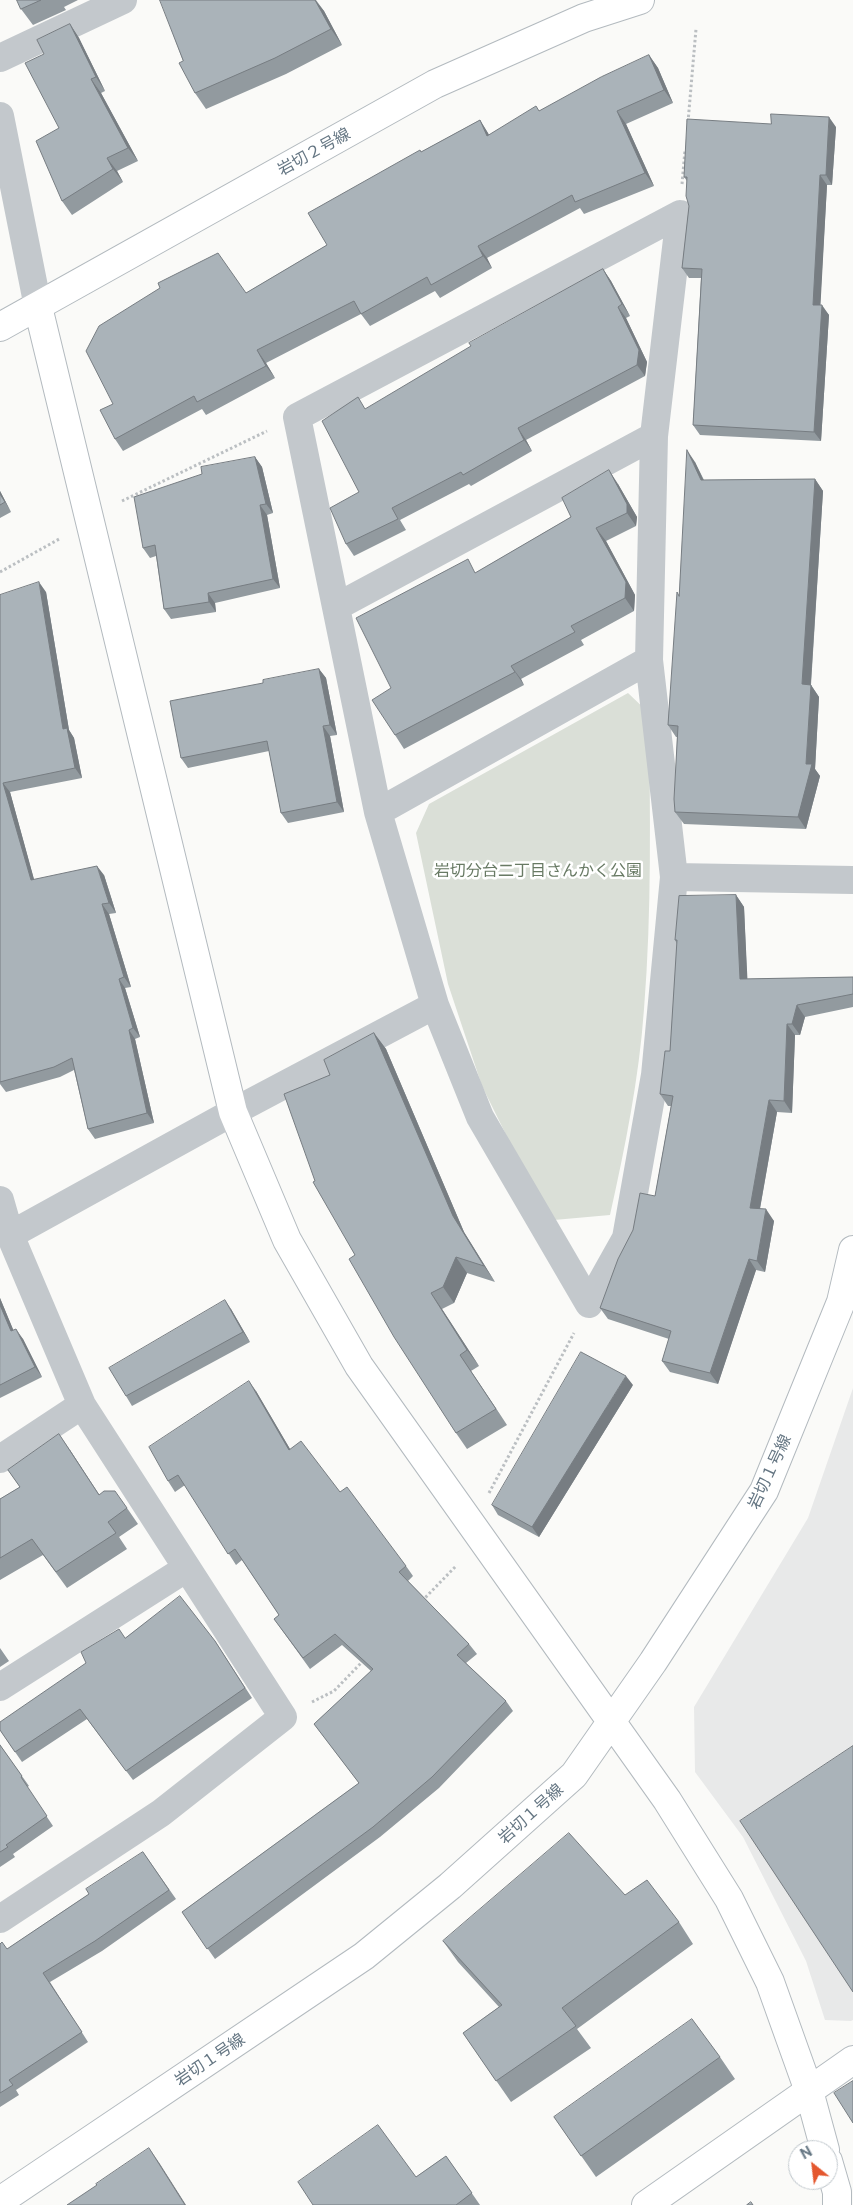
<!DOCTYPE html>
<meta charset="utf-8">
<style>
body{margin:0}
#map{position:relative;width:853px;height:2205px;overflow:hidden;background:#fafaf8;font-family:"Public Sans",sans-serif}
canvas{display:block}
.north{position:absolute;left:788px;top:2140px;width:50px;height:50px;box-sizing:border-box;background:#fff;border:1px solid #c1c8cd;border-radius:50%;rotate:331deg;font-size:14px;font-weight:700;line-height:20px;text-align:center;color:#657683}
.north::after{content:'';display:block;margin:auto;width:18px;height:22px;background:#e4572e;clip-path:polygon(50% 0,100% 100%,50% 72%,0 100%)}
</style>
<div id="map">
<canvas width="853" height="2205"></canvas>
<div class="north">N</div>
</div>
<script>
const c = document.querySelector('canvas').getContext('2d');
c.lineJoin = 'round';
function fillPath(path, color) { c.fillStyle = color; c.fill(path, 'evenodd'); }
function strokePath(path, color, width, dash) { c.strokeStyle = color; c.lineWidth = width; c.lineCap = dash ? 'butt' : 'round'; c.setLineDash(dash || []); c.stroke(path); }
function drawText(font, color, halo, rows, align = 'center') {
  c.font = font + ' "Public Sans","Noto Sans JP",sans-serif'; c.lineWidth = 5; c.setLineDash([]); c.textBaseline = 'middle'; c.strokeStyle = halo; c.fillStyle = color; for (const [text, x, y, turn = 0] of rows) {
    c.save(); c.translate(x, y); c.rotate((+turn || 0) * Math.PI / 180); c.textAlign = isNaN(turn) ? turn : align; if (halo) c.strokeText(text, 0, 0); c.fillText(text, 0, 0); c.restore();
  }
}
const built = new Path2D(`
 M 853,1388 L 853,2020 L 851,2021 L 825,2020 L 806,1961 L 743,1837 L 695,1772 L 694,1707 L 808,1518 Z`);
const green = new Path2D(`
 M 628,693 L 649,713 C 650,811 652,911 644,1009 C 639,1079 625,1147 610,1215 L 554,1220 L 522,1167 L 482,1086 L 448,984 L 416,833 L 429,804 Z`);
const path = new Path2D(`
 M 688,122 L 696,29
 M 682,184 L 685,150
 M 122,501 L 267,431
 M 0,572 L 61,538
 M 489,1493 L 574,1333
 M 422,1601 L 456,1566
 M 312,1702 L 334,1691 L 363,1661`);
const street = new Path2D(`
 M 0,58 L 123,0
 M 0,116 L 38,307
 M 680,214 L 654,436 L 649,660 L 674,877 L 655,1075 L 626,1238 L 589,1304 L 480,1117 L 435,1005 L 378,812 L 297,417 Z
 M 336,607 L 654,436
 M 378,812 L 649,660
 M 674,877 L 853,880
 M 0,1200 L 10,1235 L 82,1405 L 283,1717 L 161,1813 L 0,1919
 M 10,1235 L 233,1112 L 435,1005
 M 0,1459 L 82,1405
 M 0,1687 L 187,1568`);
const secondary = new Path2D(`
 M 38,307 L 233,1112 L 287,1240 L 359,1366 L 667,1800 L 729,1899 L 770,1982 L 809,2091 L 825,2150
 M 0,327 L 435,84 L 584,18 L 640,0
 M 828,2161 L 837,2192 L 837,2205
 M 0,2201 L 364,1956 L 450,1886 L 574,1775 L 653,1662 L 764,1491 L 841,1302 L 853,1250
 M 646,2205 L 853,2060`);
const wall = new Path2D(`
 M 17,0 L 78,0 L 64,7 L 66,10 L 33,25 L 21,9 Z
 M 161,0 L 316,0 L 324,11 L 342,45 L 286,74 L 206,109 L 195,93 Z
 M 70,24 L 79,38 L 105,91 L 101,93 L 138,161 L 117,171 L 123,182 L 72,215 L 62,201 L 59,128 L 44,54 Z
 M 649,55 L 658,68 L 673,103 L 626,124 L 654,186 L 584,214 L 580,208 L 487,258 L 492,268 L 440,298 L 435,291 L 370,326 L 361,314 L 266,363 L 275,378 L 206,415 L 202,409 L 123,451 L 115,439 L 113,404 L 246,293 L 327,245 L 421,152 L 480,120 L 489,135 L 539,111 Z
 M 836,127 L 832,185 L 827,185 L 820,305 L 829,315 L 821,441 L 700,435 L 693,425 L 701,278 L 689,278 L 682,268 L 689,206 L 687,181 L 684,177 Z
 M 603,269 L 611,281 L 630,316 L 626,318 L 647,362 L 645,376 L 526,440 L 532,451 L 471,486 L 469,484 L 400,520 L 406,530 L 354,556 L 346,544 L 359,492 Z
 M 255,457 L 262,467 L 273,513 L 267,515 L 280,588 L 215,603 L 216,612 L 171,619 L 164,609 L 156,556 L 150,558 L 143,548 Z
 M 695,462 L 704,480 L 815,479 L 823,491 L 811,685 L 819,697 L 815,769 L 820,776 L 806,829 L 684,824 L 675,812 L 677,737 L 676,737 L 668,725 L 679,596 Z
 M 618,484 L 637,517 L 636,526 L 606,541 L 635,595 L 634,611 L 581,640 L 584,645 L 521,679 L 524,685 L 404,749 L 395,735 L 391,688 L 477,572 L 571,517 Z
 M 0,491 L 11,512 L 0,518 Z
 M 46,592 L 69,730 L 74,738 L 82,778 L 10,792 L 34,880 L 104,875 L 116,913 L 109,914 L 131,987 L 125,988 L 140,1037 L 135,1039 L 154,1123 L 95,1139 L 88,1129 L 74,1070 L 60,1077 L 6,1092 L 0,1084 L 0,595 Z
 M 319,669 L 326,678 L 337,735 L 330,736 L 344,812 L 288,823 L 281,813 L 269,751 L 188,768 L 181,758 L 263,683 Z
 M 736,895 L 744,907 L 747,979 L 853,977 L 853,1007 L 805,1017 L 800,1035 L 795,1035 L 792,1113 L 777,1112 L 760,1209 L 774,1221 L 765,1272 L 756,1270 L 718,1384 L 670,1372 L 662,1361 L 669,1339 L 608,1319 L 600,1308 L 655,1196 L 671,1106 L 668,1106 L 660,1094 L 670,1051 L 677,944 L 675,940 Z
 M 374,1033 L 386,1049 L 464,1232 L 495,1282 L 467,1273 L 454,1303 L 442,1309 L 479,1366 L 471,1371 L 507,1425 L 467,1449 L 456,1433 L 355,1255 L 315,1181 L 330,1075 Z
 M 0,1298 L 13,1330 L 23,1339 L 42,1377 L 0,1398 Z
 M 231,1309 L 250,1342 L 132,1406 L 126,1396 Z
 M 633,1385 L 539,1537 L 498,1515 L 492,1505 Z
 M 256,1391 L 290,1449 L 340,1492 L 406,1566 L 413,1576 L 408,1581 L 469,1644 L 477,1654 L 466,1663 L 506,1701 L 513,1711 L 439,1788 L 380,1837 L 215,1959 L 182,1912 L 359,1783 L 314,1724 L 371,1671 L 342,1645 L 310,1669 L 274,1619 L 279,1615 L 242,1560 L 236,1565 L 185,1485 L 175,1492 L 168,1481 Z
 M 70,1450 L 99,1495 L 127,1508 L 138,1524 L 119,1537 L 127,1549 L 67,1588 L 43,1555 L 0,1580 L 0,1499 L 20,1487 L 8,1470 Z
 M 125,1638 L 215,1641 L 252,1698 L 133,1780 L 87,1719 L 22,1762 L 0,1730 Z
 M 0,1648 L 9,1661 L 0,1667 Z
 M 0,1745 L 29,1786 L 27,1787 L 53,1826 L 13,1854 L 15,1857 L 0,1867 Z
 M 143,1852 L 176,1899 L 102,1951 L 50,1982 L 88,2042 L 16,2090 L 19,2095 L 0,2107 L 0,1944 L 7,1949 L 89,1894 Z
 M 625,1895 L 679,1922 L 693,1944 L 577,2029 L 591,2048 L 511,2102 L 463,2033 L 499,2007 L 458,1962 L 443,1941 Z
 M 720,2057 L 735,2079 L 596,2177 L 554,2117 Z
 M 446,2156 L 480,2205 L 313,2205 L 416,2177 Z`);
const shadedWall = new Path2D(`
 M 315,0 L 324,11 L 342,45 L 331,29 Z
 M 70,24 L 79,38 L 105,91 L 96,77 Z
 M 649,55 L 658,68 L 673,103 L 664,90 Z
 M 91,79 L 101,93 L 138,161 L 128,148 Z
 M 617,111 L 626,124 L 654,186 L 645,173 Z
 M 829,117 L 836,127 L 832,185 L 826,175 Z
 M 480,120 L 488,133 L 496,149 L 487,136 Z
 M 107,158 L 117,171 L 123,182 L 113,169 Z
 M 820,175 L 827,185 L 820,314 L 813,305 Z
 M 478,246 L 487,258 L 492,268 L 483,256 Z
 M 603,269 L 611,281 L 630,316 L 622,304 Z
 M 822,305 L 829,315 L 821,441 L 814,432 Z
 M 618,307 L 626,318 L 647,362 L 645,376 L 637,365 Z
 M 257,350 L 266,363 L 275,378 L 266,366 Z
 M 518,428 L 526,440 L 532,451 L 524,440 Z
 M 687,450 L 695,462 L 709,492 L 701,480 Z
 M 255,457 L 262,467 L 273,513 L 266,504 Z
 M 609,470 L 618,484 L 637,517 L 636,526 L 627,513 Z
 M 815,479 L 823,491 L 810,696 L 802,684 Z
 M 0,491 L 11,512 L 5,502 L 0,494 Z
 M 260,505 L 267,515 L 280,588 L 273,579 Z
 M 596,528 L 606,541 L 635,595 L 634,611 L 625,598 Z
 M 39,582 L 46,592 L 69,730 L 74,738 L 82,778 L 75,768 L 63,729 Z
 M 208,593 L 215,603 L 216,612 L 209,602 Z
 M 511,666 L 521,679 L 524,685 L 515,672 Z
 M 319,669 L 326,678 L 337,735 L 330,725 Z
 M 811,685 L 819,697 L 815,769 L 820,776 L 806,829 L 798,817 L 806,764 Z
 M 323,726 L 330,736 L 344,812 L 337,802 Z
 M 3,783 L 10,792 L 37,890 L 31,880 Z
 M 97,866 L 104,875 L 116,913 L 109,903 Z
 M 736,895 L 744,907 L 748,991 L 740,979 Z
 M 102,904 L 109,914 L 131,987 L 124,977 Z
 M 119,979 L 125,988 L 140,1037 L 133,1028 Z
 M 797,1005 L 805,1017 L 800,1035 L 792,1024 Z
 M 787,1024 L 795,1035 L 792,1113 L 784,1101 Z
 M 129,1030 L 135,1039 L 154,1123 L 147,1113 Z
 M 374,1033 L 386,1049 L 464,1232 L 495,1282 L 484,1266 L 453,1216 Z
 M 769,1100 L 777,1112 L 758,1219 L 750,1208 Z
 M 766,1209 L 774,1221 L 765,1272 L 757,1261 Z
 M 456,1257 L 467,1273 L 454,1303 L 443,1287 Z
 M 749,1259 L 756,1270 L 718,1384 L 710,1373 Z
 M 431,1293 L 442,1309 L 479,1366 L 467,1350 Z
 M 0,1298 L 18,1341 L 11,1331 L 0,1305 Z
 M 225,1300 L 231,1309 L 250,1342 L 243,1332 Z
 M 16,1329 L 23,1339 L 42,1377 L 35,1367 Z
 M 460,1355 L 471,1371 L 507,1425 L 496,1409 Z
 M 626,1376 L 633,1385 L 539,1537 L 532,1527 Z
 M 249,1381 L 256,1391 L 297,1461 L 289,1450 Z
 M 59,1434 L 70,1450 L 110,1511 L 99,1495 Z
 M 149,2148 L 160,2164 L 186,2205 L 185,2205 Z`);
const building = new Path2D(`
 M 17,0 L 41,0 L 21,9 Z
 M 160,0 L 315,0 L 331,29 L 275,58 L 195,93 L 179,63 L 183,61 Z
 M 70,24 L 96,77 L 91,79 L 128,148 L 107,158 L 113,169 L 62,201 L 36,141 L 59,128 L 25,63 L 44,54 L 37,40 Z
 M 649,55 L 664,90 L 617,111 L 645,173 L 575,202 L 572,195 L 478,246 L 483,256 L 431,285 L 427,277 L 361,314 L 354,301 L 257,350 L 266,366 L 197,402 L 194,396 L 115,439 L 100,410 L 113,404 L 86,351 L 99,326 L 160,288 L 158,283 L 218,253 L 246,293 L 327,245 L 308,213 L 420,150 L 421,152 L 480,120 L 487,136 L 536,106 L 539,111 L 601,77 Z
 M 771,114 L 829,117 L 826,175 L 820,175 L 813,305 L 822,305 L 814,432 L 693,425 L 702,269 L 682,268 L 689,206 L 686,196 L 687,177 L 684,177 L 687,119 L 771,124 Z
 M 603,269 L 622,304 L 618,307 L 639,350 L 637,365 L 518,428 L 524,440 L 463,475 L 461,472 L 392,508 L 398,519 L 346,544 L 330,508 L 359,492 L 322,421 L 358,397 L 365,409 L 471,346 L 469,343 Z
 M 687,450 L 701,480 L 815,479 L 802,684 L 811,685 L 806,764 L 812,764 L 798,817 L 675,812 L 674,799 L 678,726 L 668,725 L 677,592 L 679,596 Z
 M 255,457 L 266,504 L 260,505 L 273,579 L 208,593 L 209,602 L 164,609 L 155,545 L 143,548 L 134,497 L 202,474 L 201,467 Z
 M 609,470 L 627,504 L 627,513 L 596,528 L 626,582 L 625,598 L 571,626 L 575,632 L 511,666 L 515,672 L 395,735 L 372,700 L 391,688 L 356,618 L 468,559 L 475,573 L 571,517 L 562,498 Z
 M 0,494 L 5,502 L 0,505 Z
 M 39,582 L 63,729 L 67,728 L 75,768 L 3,783 L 31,880 L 97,866 L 109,903 L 102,904 L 124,977 L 119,979 L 133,1028 L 129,1030 L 147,1113 L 88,1129 L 72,1058 L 54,1067 L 0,1082 L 0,595 Z
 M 319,669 L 330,725 L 323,726 L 337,802 L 281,813 L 267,741 L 181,758 L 170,701 L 263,683 L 263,680 Z
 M 736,895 L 740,979 L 853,977 L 853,994 L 797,1005 L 792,1024 L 787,1024 L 784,1101 L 769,1100 L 750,1208 L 766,1209 L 757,1261 L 749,1259 L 710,1373 L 662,1361 L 671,1331 L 600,1308 L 618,1259 L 633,1230 L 640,1193 L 655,1196 L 673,1096 L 660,1094 L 665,1051 L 670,1051 L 677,940 L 675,940 L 679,896 Z
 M 374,1033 L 453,1216 L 484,1266 L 456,1257 L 443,1287 L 431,1293 L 467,1350 L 460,1355 L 496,1409 L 456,1433 L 394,1337 L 349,1259 L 355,1255 L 313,1182 L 315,1181 L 284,1094 L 330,1075 L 324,1060 Z
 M 225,1300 L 243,1332 L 126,1396 L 109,1368 Z
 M 0,1305 L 11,1331 L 16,1329 L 35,1367 L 0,1385 Z
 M 581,1352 L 626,1376 L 532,1527 L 492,1505 Z
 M 249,1381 L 289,1450 L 301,1441 L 340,1492 L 347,1487 L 406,1566 L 399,1572 L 469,1644 L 457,1655 L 506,1701 L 432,1777 L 373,1827 L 207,1949 L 182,1912 L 359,1783 L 314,1724 L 373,1669 L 335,1634 L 303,1658 L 274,1619 L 279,1615 L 235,1549 L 228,1554 L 178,1475 L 168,1481 L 149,1447 Z
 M 59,1434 L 99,1495 L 104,1491 L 115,1491 L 127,1508 L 108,1522 L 116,1533 L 56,1572 L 32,1539 L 0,1558 L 0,1499 L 20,1487 L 8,1470 Z
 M 180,1596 L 215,1641 L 245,1688 L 126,1771 L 80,1709 L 15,1752 L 0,1730 L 0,1722 L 86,1663 L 81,1652 L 119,1629 L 125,1638 Z
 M 0,1745 L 22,1776 L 21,1777 L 47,1816 L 6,1845 L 8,1847 L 0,1852 Z
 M 853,1746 L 853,1992 L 740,1821 Z
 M 569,1833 L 625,1895 L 647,1880 L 679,1922 L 562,2008 L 576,2026 L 496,2081 L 463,2033 L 502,2005 L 443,1941 Z
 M 143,1852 L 169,1890 L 95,1941 L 43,1973 L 82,2032 L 9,2080 L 13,2085 L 0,2093 L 0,1944 L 2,1942 L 7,1949 L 89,1894 L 86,1889 Z
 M 692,2019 L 720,2057 L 581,2156 L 554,2117 Z
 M 853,2081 L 853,2123 L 834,2093 Z
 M 378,2125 L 416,2177 L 446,2156 L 472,2193 L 456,2205 L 313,2205 L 298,2182 Z
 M 149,2148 L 185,2205 L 67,2205 L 97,2185 L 96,2184 Z
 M 751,2202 L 753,2205 L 747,2205 Z`);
const streetNames = [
 ["岩切２号線",314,152,-29],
 ["岩切１号線",770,1472,-65],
 ["岩切１号線",531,1814,-42],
 ["岩切１号線",210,2060,-34]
];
const parkNames = [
 ["岩切分台二丁目さんかく公園",538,871]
];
fillPath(built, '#e8e9e9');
fillPath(green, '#dadfd7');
strokePath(secondary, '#b3babf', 30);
strokePath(path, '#bbbfc2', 3, [2.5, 2.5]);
strokePath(street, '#c3c8cc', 28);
strokePath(secondary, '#fff', 28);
fillPath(wall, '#929a9f');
fillPath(shadedWall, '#777d82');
fillPath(building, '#aab3b9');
strokePath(building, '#777d82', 1);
drawText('16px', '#657683', '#fff', streetNames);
drawText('16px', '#687a64', '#fff', parkNames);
</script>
